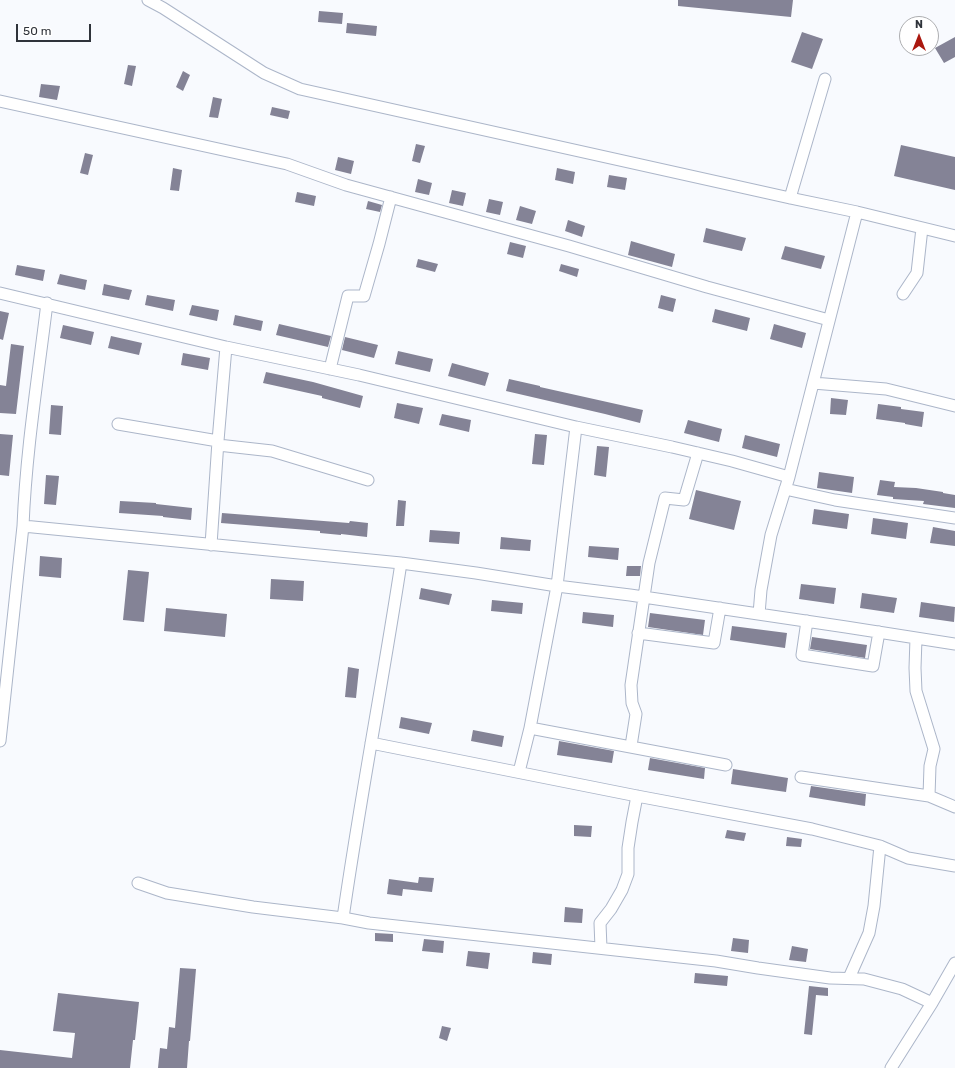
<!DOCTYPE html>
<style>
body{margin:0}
#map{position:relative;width:955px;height:1068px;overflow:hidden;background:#f8fafe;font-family:Rubik,sans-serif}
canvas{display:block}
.north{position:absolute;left:899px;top:16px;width:40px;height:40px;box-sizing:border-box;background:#fff;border:1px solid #acadb0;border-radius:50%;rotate:0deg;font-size:11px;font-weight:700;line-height:16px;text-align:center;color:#2f333a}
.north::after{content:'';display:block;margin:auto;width:14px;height:18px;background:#aa180f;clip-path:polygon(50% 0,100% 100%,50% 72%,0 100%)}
.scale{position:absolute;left:16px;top:24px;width:75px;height:18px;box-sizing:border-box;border:2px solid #2f333a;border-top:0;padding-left:5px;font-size:12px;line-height:14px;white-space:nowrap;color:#2f333a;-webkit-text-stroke:3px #fff;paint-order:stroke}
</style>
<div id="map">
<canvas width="955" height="1068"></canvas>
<div class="north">N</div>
<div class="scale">50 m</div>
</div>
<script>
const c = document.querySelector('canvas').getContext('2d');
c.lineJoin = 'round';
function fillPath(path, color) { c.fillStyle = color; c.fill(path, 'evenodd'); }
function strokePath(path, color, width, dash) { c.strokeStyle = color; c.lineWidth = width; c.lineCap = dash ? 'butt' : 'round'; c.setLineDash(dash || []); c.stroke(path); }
const building = new Path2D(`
 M 678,0 L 793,0 L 791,17 L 678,6 Z
 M 319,11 L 343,13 L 342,24 L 318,22 Z
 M 347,23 L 377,26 L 376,36 L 346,33 Z
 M 802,32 L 823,39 L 812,69 L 791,62 Z
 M 955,37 L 955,57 L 944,63 L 935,48 Z
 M 128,65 L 136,66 L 132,86 L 124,84 Z
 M 183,71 L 190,75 L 183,91 L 176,87 Z
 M 41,84 L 60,86 L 57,100 L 39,97 Z
 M 213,97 L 222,99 L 218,118 L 209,117 Z
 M 272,107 L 290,111 L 288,119 L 270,115 Z
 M 416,144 L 425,146 L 420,163 L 412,161 Z
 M 901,145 L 955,157 L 955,190 L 894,176 Z
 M 85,153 L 93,155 L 88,175 L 80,173 Z
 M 338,157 L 354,161 L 351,174 L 335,170 Z
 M 173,168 L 182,170 L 179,191 L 170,190 Z
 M 557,168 L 575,172 L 573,184 L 555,180 Z
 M 609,175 L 627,178 L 625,190 L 607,187 Z
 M 418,179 L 432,183 L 429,195 L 415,192 Z
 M 452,190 L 466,193 L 463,206 L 449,203 Z
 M 297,192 L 316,196 L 314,206 L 295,202 Z
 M 489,199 L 503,202 L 500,215 L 486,212 Z
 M 368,201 L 382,205 L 380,212 L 366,209 Z
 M 520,206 L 536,211 L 532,224 L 516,220 Z
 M 568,220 L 585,226 L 582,237 L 565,231 Z
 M 706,228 L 746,238 L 742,251 L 703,242 Z
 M 631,241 L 675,254 L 672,267 L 628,255 Z
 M 510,242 L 526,246 L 523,258 L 507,254 Z
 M 785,246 L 825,256 L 821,269 L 781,259 Z
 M 418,259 L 438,264 L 435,272 L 416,267 Z
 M 561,264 L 579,269 L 577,277 L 559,271 Z
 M 17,265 L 45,270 L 43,281 L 15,275 Z
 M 60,274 L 87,280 L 85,290 L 57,284 Z
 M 104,284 L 132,290 L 129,300 L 102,295 Z
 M 147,295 L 175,300 L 173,311 L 145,305 Z
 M 661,295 L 676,299 L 673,312 L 658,308 Z
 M 192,305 L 219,310 L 217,321 L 189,315 Z
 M 715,309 L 750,318 L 747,331 L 712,322 Z
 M 0,311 L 9,313 L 3,340 L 0,339 Z
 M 235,315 L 263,321 L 261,331 L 233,325 Z
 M 279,324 L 331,336 L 328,347 L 276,335 Z
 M 774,324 L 806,333 L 802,348 L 770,339 Z
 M 63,325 L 94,332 L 91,345 L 60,338 Z
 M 111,336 L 142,343 L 139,355 L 108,348 Z
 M 345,337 L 378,345 L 374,358 L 342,350 Z
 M 11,344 L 24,346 L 16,414 L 0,413 L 0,385 L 6,386 Z
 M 398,351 L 433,359 L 430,372 L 395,364 Z
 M 183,353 L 210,358 L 208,370 L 181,365 Z
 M 452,363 L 489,373 L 485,386 L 448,376 Z
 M 266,372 L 313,382 L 363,396 L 360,408 L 322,398 L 322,396 L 263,383 Z
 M 509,379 L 540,386 L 540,387 L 643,410 L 640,423 L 605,414 L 506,391 Z
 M 831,398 L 848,400 L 846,415 L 830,414 Z
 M 397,403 L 423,408 L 419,424 L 394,418 Z
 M 878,404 L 901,407 L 901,409 L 924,412 L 922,427 L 905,424 L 905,423 L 876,419 Z
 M 51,405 L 63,406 L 61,435 L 49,434 Z
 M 442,414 L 471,420 L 469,432 L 439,425 Z
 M 688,420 L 722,429 L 719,442 L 684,433 Z
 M 0,434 L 13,435 L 9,476 L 0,475 Z
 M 535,434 L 547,435 L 544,465 L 532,464 Z
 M 745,435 L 780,444 L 777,457 L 742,448 Z
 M 597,446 L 609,447 L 606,477 L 594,475 Z
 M 819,472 L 854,477 L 852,493 L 817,488 Z
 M 46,475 L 59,476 L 56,505 L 44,504 Z
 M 880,480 L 895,482 L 894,487 L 916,488 L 943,492 L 943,493 L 955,495 L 955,508 L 923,504 L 924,501 L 893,499 L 893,497 L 877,495 Z
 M 696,490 L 741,501 L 734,530 L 689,519 Z
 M 398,500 L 406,501 L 404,526 L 396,526 Z
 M 120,501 L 156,503 L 156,504 L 192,508 L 191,520 L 163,517 L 163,516 L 119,513 Z
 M 814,509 L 849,514 L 847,529 L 812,524 Z
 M 222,513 L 349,523 L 350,521 L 368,523 L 367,537 L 341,534 L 341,535 L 320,533 L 320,531 L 221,523 Z
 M 873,518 L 908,523 L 906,539 L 871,534 Z
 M 933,527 L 955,531 L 955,546 L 930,543 Z
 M 430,530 L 460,532 L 459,544 L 429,542 Z
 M 501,537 L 531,540 L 530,551 L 500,549 Z
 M 589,546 L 619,548 L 618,560 L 588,557 Z
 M 40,556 L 62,558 L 61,578 L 39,576 Z
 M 627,566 L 641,566 L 640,576 L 626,576 Z
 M 128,570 L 149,572 L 144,622 L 123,620 Z
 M 271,579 L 304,581 L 303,601 L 270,599 Z
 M 801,584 L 836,588 L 834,604 L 799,599 Z
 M 421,588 L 452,594 L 449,605 L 419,599 Z
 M 862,593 L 897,598 L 894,613 L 860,608 Z
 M 492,600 L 523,603 L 522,614 L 491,611 Z
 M 921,602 L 955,607 L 954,622 L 919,617 Z
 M 166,608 L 227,614 L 225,637 L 164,631 Z
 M 583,612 L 614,615 L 613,627 L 582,623 Z
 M 650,613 L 705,620 L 703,635 L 648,627 Z
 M 732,626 L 787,633 L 785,648 L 730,640 Z
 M 812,637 L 867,645 L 865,658 L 810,649 Z
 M 348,667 L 359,669 L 356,698 L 345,697 Z
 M 401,717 L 432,723 L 429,734 L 399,728 Z
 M 473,730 L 504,736 L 502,747 L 471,741 Z
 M 559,741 L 614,751 L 612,763 L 557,755 Z
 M 650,758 L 705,768 L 704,779 L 648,770 Z
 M 733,769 L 788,778 L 786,792 L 731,784 Z
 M 811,786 L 866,794 L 865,806 L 809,797 Z
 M 574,825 L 592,826 L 591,837 L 574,836 Z
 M 727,830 L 746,833 L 744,841 L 725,838 Z
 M 787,837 L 802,839 L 801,847 L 786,846 Z
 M 419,877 L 434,878 L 432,892 L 403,889 L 402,896 L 387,894 L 389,879 L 418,883 Z
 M 565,907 L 583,909 L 582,923 L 564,922 Z
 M 375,933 L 393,934 L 393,942 L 375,941 Z
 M 733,938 L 749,940 L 748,953 L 731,951 Z
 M 424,939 L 444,941 L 443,953 L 422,951 Z
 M 792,946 L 808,949 L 806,962 L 789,960 Z
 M 468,951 L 490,953 L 488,969 L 466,966 Z
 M 533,952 L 552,954 L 551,965 L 532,963 Z
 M 180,968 L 196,969 L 190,1041 L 189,1041 L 187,1068 L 158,1068 L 160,1048 L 167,1049 L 169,1027 L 175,1028 Z
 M 695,973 L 728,976 L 727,986 L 694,983 Z
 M 809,986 L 828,988 L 828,996 L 816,995 L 812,1035 L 804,1034 Z
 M 58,993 L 139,1002 L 135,1040 L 133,1040 L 130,1068 L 0,1068 L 0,1050 L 72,1058 L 75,1033 L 53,1031 Z
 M 442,1026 L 451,1028 L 447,1041 L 439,1038 Z`);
const minor = new Path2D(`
 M 148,0 L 163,8 L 264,73 L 300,89 L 790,198 L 857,212 L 955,236
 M 0,101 L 287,164 L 346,185 L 569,246 L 707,287 L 829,320
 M 790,198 L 825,79
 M 0,293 L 226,347 L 359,375 L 576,427 L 672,447 L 732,461 L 789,477
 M 903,294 L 917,273 L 922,228
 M 330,369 L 348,296 L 364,296 L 379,244 L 391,197
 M 813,383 L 886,389 L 955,406
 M 118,424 L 218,441
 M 218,445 L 272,451 L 368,480
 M 785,489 L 835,500 L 955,518
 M 23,526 L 401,563 L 476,573 L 557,586 L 630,595 L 846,627 L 955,644
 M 211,545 L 218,441 L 226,347
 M 759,614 L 761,590 L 771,535 L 789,477 L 857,212
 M 807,621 L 802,655 L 873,666 L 879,632
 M 638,633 L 714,643 L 720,608
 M 916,638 L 915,668 L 916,691 L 934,749 L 930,766 L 929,796
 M 530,728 L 726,765
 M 0,741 L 23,526 C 26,451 38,377 47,303
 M 371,743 L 637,796 L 812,829 L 880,846 L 908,858 L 955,866
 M 631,746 L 636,714 L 632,703 L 631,685 L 649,563 L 665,498 L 684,500 L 698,453
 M 519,772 L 530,728 L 557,586 L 576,427
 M 801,777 L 929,796 L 955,807
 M 138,883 L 167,893 L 253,907 L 343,918 L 369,923 L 716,961 L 758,968 L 830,978 L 864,979 L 902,989 L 932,1003
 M 343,918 C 360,799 383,681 401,563
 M 601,948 L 600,923 L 611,909 L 622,890 L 628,874 L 628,848 L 632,822 L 637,796
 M 849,978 L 869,933 L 874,906 L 880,846
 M 891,1068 L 932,1003 L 955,963`);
fillPath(building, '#848396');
strokePath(minor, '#acb6c9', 13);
strokePath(minor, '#fff', 11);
</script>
